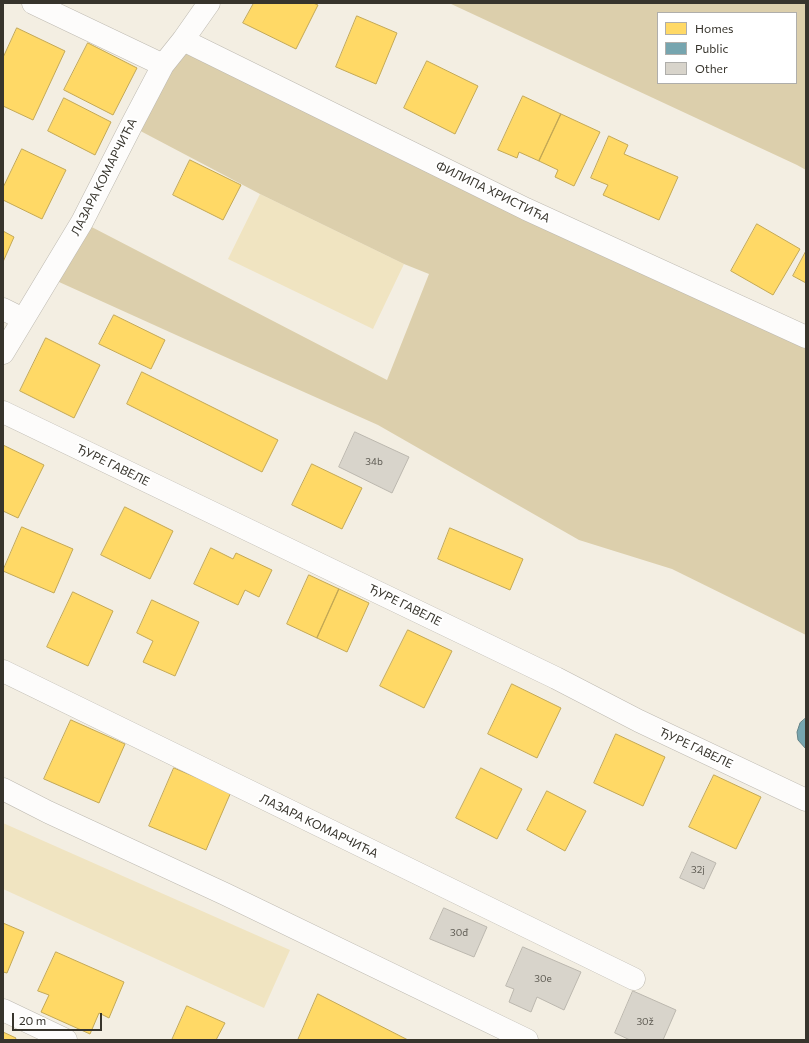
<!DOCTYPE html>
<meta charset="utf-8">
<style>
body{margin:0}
#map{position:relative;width:809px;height:1043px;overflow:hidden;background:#f3eee2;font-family:Commissioner,sans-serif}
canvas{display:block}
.frame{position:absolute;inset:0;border:4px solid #37342c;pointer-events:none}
.legend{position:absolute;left:657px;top:12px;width:140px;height:72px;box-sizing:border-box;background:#fff;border:1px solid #afaeab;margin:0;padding:5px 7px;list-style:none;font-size:12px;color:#37342c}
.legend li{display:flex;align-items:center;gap:8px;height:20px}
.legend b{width:20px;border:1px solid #afaeab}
.scale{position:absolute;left:12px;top:1013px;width:90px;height:18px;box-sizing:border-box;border:2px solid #37342c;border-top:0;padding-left:5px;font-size:12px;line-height:14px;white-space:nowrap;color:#37342c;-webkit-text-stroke:3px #fff;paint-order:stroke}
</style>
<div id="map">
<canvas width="809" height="1043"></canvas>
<div class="frame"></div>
<ul class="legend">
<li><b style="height:11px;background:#ffd966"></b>Homes</li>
<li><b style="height:11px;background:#76a5af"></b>Public</li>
<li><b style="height:11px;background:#d8d4cb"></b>Other</li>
</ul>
<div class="scale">20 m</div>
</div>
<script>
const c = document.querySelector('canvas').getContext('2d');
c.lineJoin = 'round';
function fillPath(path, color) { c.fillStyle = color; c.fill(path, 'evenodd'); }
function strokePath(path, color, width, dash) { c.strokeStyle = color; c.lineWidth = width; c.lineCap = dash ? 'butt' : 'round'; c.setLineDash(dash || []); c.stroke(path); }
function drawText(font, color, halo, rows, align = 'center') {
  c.font = font + ' Commissioner,sans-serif'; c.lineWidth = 4; c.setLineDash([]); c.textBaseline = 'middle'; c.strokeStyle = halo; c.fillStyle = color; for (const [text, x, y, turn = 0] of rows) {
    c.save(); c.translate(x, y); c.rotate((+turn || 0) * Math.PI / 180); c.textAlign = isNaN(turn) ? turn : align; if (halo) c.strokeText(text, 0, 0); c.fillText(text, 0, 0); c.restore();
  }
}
const green = new Path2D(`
 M 260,194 L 404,264 L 373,329 L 228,259 Z
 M 3,823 L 290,950 L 264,1008 L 3,889 Z`);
const forest = new Path2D(`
 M 449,3 L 806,3 L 806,170 L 797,165 ZM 658,13 L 796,13 L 796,83 L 658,83 Z
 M 183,40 L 806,337 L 806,635 L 672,569 L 579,540 L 378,425 L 185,339 L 48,277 L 82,222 L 387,380 L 429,274 L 404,264 L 260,194 L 131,126 Z`);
const homes = new Path2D(`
 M 254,3 L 313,3 L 318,5 L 296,49 L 243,23 Z
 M 357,16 L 397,33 L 376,84 L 336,67 Z
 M 17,28 L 65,51 L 33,120 L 3,106 L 3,58 Z
 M 88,43 L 137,68 L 113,115 L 64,90 Z
 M 427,61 L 478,86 L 455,134 L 404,108 Z
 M 523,96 L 561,114 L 539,161 L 519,152 L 517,158 L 498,150 Z
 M 64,98 L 111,122 L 95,155 L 48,131 Z
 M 561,114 L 600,132 L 574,186 L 555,177 L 558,170 L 539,161 Z
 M 609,136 L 628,145 L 624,154 L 678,177 L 659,220 L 603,195 L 608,185 L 591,178 Z
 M 22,149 L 66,170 L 42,219 L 3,200 L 3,188 Z
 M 190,160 L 241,185 L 223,220 L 173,195 Z
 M 757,224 L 800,249 L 773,295 L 731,271 Z
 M 3,231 L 14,237 L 3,262 Z
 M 806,251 L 806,283 L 793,276 Z
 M 114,315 L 165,340 L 151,369 L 99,344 Z
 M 46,338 L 100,365 L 74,418 L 20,391 Z
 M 142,372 L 278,440 L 262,472 L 127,404 Z
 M 3,445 L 44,465 L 18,518 L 3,511 Z
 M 312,464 L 362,488 L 342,529 L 292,505 Z
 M 125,507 L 173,531 L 150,579 L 101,555 Z
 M 22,527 L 73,549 L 54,593 L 3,571 Z
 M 450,528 L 523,559 L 510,590 L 438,559 Z
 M 211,548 L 233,559 L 236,553 L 272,570 L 259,597 L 245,590 L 238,605 L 194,584 Z
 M 309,575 L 339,589 L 317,638 L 287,624 Z
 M 339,589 L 369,603 L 347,652 L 317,638 Z
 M 73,592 L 113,611 L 88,666 L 47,647 Z
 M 152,600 L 199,622 L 175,676 L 143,662 L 153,641 L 137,633 Z
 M 408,630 L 452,651 L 424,708 L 380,686 Z
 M 512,684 L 561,708 L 537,758 L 488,734 Z
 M 71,720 L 125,744 L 99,803 L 44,779 Z
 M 616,734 L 665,757 L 643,806 L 594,783 Z
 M 174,768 L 231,792 L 206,850 L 149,826 Z
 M 481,768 L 522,789 L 497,839 L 456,818 Z
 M 714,775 L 761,797 L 736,849 L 689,827 Z
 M 547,791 L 586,811 L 565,851 L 527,830 Z
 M 3,923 L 24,932 L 7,973 L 3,972 Z
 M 56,952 L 124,982 L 109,1018 L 99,1013 L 90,1034 L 41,1012 L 49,995 L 38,991 Z
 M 318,994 L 408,1040 L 298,1040 Z
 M 187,1006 L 225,1023 L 216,1040 L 172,1040 Z
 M 3,1032 L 16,1038 L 15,1040 L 3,1040 Z`);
const public = new Path2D(`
 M 806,718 L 806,749 L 798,740 L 797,732 L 800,723 Z`);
const building = new Path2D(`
 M 355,432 L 409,457 L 392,493 L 339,467 Z
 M 692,852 L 716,863 L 704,889 L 680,878 Z
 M 444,908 L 487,927 L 474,957 L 430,939 Z
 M 523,947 L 581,972 L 564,1010 L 537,997 L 531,1012 L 509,1002 L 514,989 L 506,986 Z
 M 633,991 L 676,1010 L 663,1040 L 630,1040 L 615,1033 Z`);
const street = new Path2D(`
 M 33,3 L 163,65
 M 183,40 L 526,209 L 806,337
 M 3,309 L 23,319
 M 3,353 L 82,222 L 131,126 L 163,65 L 183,40 L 209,3
 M 3,412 L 556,678 L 639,721 L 806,800
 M 3,671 L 634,979
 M 3,789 L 48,812 L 225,894 L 527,1040
 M 3,1010 L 66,1040`);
const numberNames = [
 ["34b",374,462],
 ["32j",698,870],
 ["30đ",459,933],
 ["30e",543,979],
 ["30ž",645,1022]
];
const streetNames = [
 ["ЛАЗАРА КОМАРЧИЋА",104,177,-63],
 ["ФИЛИПА ХРИСТИЋА",493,192,26],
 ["ЂУРЕ ГАВЕЛЕ",113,465,26],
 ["ЂУРЕ ГАВЕЛЕ",405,605,26],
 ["ЂУРЕ ГАВЕЛЕ",696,748,25],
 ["ЛАЗАРА КОМАРЧИЋА",319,826,26]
];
fillPath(green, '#f0e4c1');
fillPath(forest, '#dccfac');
fillPath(homes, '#ffd966');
strokePath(homes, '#c3a855', 1);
fillPath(public, '#76a5af');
strokePath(public, '#638388', 1);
fillPath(building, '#d8d4cb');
strokePath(building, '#bbb7ae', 1);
strokePath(street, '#bdb9b0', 23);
strokePath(street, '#fdfcfb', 22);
drawText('10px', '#5f5c54', null, numberNames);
drawText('12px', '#37342c', '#fff', streetNames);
</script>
